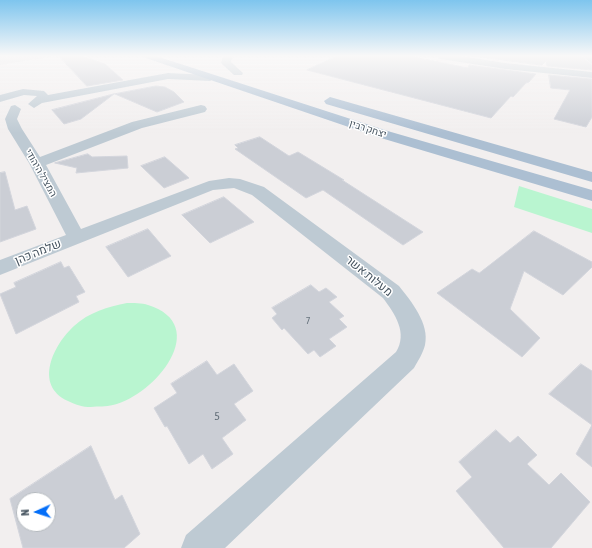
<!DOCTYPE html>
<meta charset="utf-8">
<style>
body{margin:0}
#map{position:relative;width:592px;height:548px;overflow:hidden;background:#f2efef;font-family:"Asap Condensed",sans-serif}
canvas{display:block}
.north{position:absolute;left:16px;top:492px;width:40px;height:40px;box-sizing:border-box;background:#fff;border:1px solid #b5babf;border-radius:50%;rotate:267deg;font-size:11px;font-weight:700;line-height:16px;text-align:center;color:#45535f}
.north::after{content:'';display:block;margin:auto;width:14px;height:18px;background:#036ef8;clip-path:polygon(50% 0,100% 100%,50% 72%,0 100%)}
</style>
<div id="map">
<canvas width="592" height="548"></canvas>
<div class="north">N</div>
</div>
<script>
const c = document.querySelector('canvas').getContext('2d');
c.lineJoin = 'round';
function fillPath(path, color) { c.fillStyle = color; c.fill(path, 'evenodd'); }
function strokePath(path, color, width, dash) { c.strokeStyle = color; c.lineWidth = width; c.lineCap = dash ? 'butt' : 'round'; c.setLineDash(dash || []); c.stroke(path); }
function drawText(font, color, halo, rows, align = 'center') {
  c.font = font + ' "Asap Condensed",Heebo,sans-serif'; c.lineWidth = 3; c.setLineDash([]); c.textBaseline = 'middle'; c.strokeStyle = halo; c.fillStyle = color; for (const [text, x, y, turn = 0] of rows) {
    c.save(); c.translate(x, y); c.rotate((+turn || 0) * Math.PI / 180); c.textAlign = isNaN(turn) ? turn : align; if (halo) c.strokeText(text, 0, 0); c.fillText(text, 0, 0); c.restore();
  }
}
const education = new Path2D(`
 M 0,56 L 56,56 L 0,65 Z`);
const green = new Path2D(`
 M 519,186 L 592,209 L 592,233 L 514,207 Z
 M 127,303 C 133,303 142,303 148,305 C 212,325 156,395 113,405 C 106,407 98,406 91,407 C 82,407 77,405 68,401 C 33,385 54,344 74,326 C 89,312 108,307 127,303 Z`);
const building = new Path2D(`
 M 59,56 L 82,56 L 105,64 L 123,80 L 87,86 Z
 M 337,56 L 409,56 L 468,68 L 469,65 L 536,74 L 529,82 L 526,83 L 513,97 L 511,96 L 491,118 L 307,70 Z
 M 473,56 L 581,56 L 592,65 L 592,70 L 547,66 L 546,61 L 542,65 Z
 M 549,75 L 592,79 L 592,117 L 586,127 L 554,119 L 570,90 L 551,88 Z
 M 156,86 L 165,87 L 174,92 L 184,102 L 157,112 L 115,94 Z
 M 114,94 L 81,119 L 64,124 L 52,110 Z
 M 260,137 L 289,156 L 298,152 L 344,180 L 342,180 L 423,232 L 403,245 L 323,190 L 306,198 L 235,149 L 238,148 L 235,145 Z
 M 88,154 L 92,157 L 127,156 L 128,168 L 76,173 L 77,168 L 55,163 Z
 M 165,157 L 189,178 L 164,188 L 141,166 Z
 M 5,172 L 15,210 L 27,206 L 36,229 L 0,242 L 0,173 Z
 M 224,197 L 254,222 L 210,243 L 182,215 Z
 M 148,229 L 171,256 L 128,277 L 106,247 Z
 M 534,231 L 592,262 L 592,267 L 563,295 L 524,271 L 510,309 L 540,338 L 522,357 L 437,293 L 472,269 L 479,273 Z
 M 61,262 L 64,268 L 69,266 L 85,292 L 76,296 L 79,302 L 16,334 L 0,294 L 16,287 L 14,283 Z
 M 311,285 L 319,292 L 326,288 L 337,297 L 329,302 L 344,316 L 339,319 L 347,327 L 329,339 L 336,346 L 320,357 L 314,350 L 308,354 L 284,328 L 282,330 L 272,318 L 277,314 L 272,308 Z
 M 207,361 L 217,375 L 234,364 L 253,391 L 234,404 L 246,420 L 222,438 L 233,454 L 212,469 L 203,454 L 189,464 L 167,426 L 165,427 L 154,408 L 177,393 L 171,384 Z
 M 581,364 L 592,371 L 592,467 L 576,454 L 592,425 L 549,394 Z
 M 496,430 L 510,443 L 518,436 L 537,455 L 527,464 L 549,485 L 561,473 L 590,502 L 551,548 L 504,548 L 456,491 L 472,477 L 459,462 Z
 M 91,446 L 115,500 L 122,495 L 140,534 L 124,548 L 23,548 L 10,499 ZM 24,500 L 48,500 L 48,524 L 24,524 Z`);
const minor = new Path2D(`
 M 223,56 L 233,56 L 231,62 L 243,73 L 242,75 L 234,75 L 223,65 L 221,63 Z
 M 436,56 L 461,56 L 505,63 L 592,72 L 592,78 L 505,69 L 440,59 Z
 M 582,56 L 592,56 L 592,64 Z
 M 168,73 L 210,75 L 215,78 L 210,81 L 168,79 L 42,103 L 34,108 L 28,104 L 37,96 L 24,95 L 0,102 L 0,95 L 23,89 L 44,91 L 48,95 Z
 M 15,105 L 21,109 L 17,119 L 22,129 L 40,157 L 132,122 L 201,105 L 205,106 L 207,109 L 205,112 L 142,128 L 46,165 L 81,229 L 209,181 L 229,178 L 240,179 L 264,187 L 399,286 C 411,301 430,324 425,345 C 423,353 418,361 414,368 L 225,548 L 181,548 L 186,535 L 396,352 C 408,333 395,314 383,298 L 252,195 L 234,188 L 213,190 L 0,275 L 0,260 L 66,235 L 29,163 L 8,129 L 5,119 L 11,106 Z`);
const major = new Path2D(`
 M 140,56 L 156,56 L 391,132 L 592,190 L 592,201 L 381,138 Z
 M 330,97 L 592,172 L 592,182 L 326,104 L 324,101 Z`);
const farStreetnames = [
 ["יצחק רבין",368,129,18],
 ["המציל היהודי",41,173,60]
];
const numberNames = [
 ["7",308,321]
];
const streetNames = [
 ["שלמה כהן",38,252,-22],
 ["מעלות אשר",369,276,39]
];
const nearNumbernames = [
 ["5",217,416]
];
fillPath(education, '#e3e0e1');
fillPath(green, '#b9f5d0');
fillPath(building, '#cbced5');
strokePath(building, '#d3d5dc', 1);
fillPath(minor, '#becad3');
fillPath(major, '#acbfd2');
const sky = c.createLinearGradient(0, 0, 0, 133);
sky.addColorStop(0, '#7ec5ee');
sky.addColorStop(0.42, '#f9f8f8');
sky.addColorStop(1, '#f9f8f800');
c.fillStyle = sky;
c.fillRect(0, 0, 592, 133);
drawText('10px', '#45535f', '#fff', farStreetnames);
drawText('10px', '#66727c', null, numberNames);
drawText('12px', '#45535f', '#fff', streetNames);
drawText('12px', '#66727c', null, nearNumbernames);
</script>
